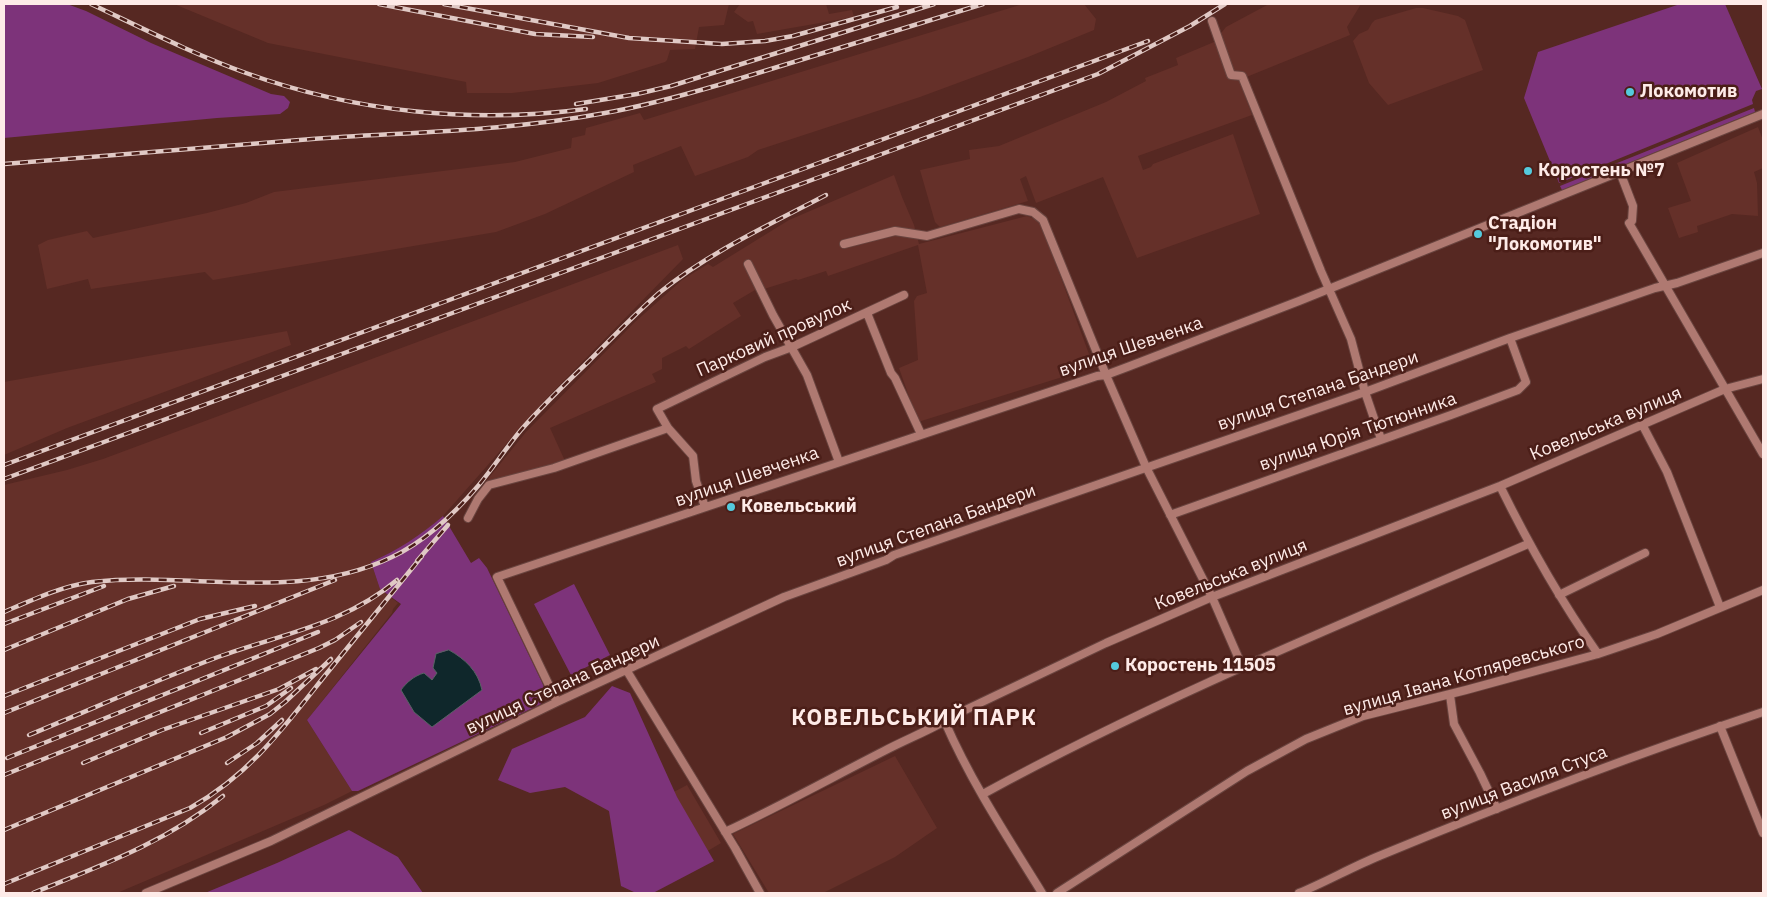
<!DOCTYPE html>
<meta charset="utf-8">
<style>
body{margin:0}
#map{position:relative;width:1767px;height:897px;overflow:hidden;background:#562822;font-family:"IBM Plex Sans",sans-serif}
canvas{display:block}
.frame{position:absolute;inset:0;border:5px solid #feebe8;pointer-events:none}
</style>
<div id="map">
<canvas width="1767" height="897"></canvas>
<div class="frame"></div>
</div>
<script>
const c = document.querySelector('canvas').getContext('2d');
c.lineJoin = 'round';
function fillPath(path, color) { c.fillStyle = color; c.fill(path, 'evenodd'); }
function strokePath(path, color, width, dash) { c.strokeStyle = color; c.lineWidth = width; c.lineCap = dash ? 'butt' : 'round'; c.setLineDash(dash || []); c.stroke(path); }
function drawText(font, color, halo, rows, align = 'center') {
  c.font = font + ' "IBM Plex Sans",sans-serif'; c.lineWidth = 5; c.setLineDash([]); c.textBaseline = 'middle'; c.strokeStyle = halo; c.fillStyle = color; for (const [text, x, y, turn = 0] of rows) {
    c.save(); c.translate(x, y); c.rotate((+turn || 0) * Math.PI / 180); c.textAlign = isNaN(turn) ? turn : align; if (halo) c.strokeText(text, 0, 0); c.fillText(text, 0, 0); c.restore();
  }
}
const built = new Path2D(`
 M 174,4 L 729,4 L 724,25 L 699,27 L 695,49 L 670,50 L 667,60 L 665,62 L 598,83 L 512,93 L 467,93 L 466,82 L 268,43 Z
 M 740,4 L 826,4 L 829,14 L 852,10 L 854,17 L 757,34 L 753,21 L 748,22 L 734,12 Z
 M 1023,4 L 1084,4 L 1096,19 L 1094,30 L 1028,57 L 920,97 L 758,150 L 748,157 L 695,176 L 681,146 L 633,165 L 634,172 L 545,214 L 496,232 L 213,280 L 205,272 L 91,289 L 88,279 L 47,289 L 38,245 L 48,240 L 87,231 L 93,238 L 207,213 L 246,203 L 274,192 L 515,162 L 571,148 L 572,138 L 585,135 L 586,128 L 640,113 L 644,120 Z
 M 1269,4 L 1361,4 L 1347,27 L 1350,35 L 1239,80 L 1252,115 L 1138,156 L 1143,170 L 1151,167 L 1153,164 L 1233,134 L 1260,214 L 1137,258 L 1103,177 L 1036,203 L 1026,176 L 1020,179 L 1028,201 L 940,227 L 935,222 L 920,170 L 970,159 L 969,150 L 999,146 L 1106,102 L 1146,81 L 1145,78 L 1178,65 L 1176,58 L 1214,42 L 1226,27 Z
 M 1416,8 L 1423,8 L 1458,16 L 1465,20 L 1483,70 L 1388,105 L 1369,83 L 1353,41 L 1359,34 L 1368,30 L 1372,23 L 1375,20 Z
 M 1758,127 L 1763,140 L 1763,168 L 1754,172 L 1757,183 L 1758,216 L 1732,214 L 1697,226 L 1698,232 L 1679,238 L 1668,208 L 1691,201 L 1677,163 Z
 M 894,175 L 902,197 L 914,225 L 919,244 L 1027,216 L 1040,221 L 1093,365 L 1088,369 L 918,422 L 899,368 L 918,360 L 914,301 L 917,296 L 927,293 L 918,245 L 828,276 L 826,271 L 798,280 L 796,279 L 764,289 L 755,290 L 733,303 L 741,316 L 689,349 L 686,346 L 662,358 L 662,369 L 652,374 L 656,382 L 550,428 L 565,461 L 483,485 L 526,432 L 635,322 L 682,280 L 708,264 L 713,267 L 789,220 Z
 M 678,245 L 683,259 L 544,401 L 443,516 L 422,534 L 400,548 L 371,562 L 380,589 L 398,603 L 393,609 L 392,613 L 307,720 L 352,791 L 324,805 L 117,893 L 4,893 L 4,485 L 67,470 L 103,459 Z
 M 287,331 L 291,345 L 67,428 L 4,455 L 4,382 Z
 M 895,756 L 937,828 L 895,857 L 823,893 L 769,893 L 733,834 Z
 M 687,785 L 721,843 L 706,852 L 672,793 Z`);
const green = new Path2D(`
 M 4,4 L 67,4 L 86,11 L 151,43 L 271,94 L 284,96 L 290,102 L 288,108 L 280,114 L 217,118 L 4,138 Z
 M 1680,4 L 1725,4 L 1762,89 L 1756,91 L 1752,100 L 1753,104 L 1559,183 L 1524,98 L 1538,52 Z
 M 1754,108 L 1755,112 L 1562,190 L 1560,186 Z
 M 443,516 L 471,563 L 479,558 L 487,568 L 537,672 C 542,683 550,694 541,704 L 358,791 L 352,791 L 307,720 L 401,604 L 380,589 L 371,562 C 398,550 421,535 443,516 Z
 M 574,584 L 610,655 L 571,675 L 534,604 Z
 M 612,686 L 630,693 L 677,797 L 714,861 L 653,893 L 636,893 L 621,886 L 609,811 L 565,787 L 530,793 L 498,780 L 512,749 L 585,717 Z
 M 349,830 L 398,857 L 423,893 L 205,893 L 277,863 Z`);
const water = new Path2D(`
 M 449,650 C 465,659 478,671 482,690 L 432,727 L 414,712 L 401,690 C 407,682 414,676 424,673 L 432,680 L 437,673 L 433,668 L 436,654 Z`);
const minor = new Path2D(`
 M 1212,21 L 1231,75 L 1242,76 L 1321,271 L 1351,339 L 1365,392 L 1381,439
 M 1620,172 L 1633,206 L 1632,221 L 1629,223 L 1763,454
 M 844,244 L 895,231 L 927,236 L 1019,209 L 1033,212 L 1043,220 L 1106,375 L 1146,467 L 1212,597 L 1242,666
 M 748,264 L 773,315 L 807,375 L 839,462
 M 867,313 L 891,373 L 895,378 L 921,434
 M 1643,426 L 1667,472 L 1720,607
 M 1500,486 C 1529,545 1560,600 1598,654
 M 705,507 L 696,481 L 693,456 L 668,428 L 657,409 L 765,357 L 792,347 L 904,295
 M 1170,515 L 1451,415 L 1518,390 L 1526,382 L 1510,338
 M 468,518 L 478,499 L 489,485 L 554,468 L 668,428
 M 1559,595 L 1645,553
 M 627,671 L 735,848 L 760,893
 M 1450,695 L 1454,724 L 1480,773 L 1497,809
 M 557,702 L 497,577 L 1097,376 L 1106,375 L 1130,366 L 1299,301 L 1763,114
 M 945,722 C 971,782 1008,838 1042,893
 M 1720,726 L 1763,833
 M 983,794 C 1159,698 1344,623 1528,544
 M 725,832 C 779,807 831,778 884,751 C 909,738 935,728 959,713 L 1106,643 L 1212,597 L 1500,486 L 1725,389 L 1763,379
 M 146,893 L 271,841 L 557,702 L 784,597 L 886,560 L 894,555 L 1365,392 L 1510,338 L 1655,288 L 1677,283 L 1763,253
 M 1057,893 L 1247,771 L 1306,739 L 1363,716 L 1466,690 L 1598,654 L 1657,634 L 1763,590
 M 1299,893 C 1326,882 1352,867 1379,856 C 1505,804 1633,755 1763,712`);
const rail = new Path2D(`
 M 91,4 C 142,28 193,54 246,73 C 354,112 473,124 586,109
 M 379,4 L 535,34 L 593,37
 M 444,4 L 629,38 L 722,44 L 765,41 L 793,36 L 897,7
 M 576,104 L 637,94 L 671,86 L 934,4
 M 4,164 C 107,156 209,147 312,139 C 410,132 509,131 605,113 C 645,106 684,95 722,84 L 983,4
 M 4,465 L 1148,41
 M 4,479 L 1098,74 L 1190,26 L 1225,4
 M 417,561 L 448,525
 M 4,612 C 32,600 62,586 92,582 C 191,571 297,603 392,557 C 426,541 454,514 478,486 C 493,468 506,448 521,430 C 542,406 566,383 589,361 C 612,338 634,315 659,293 C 708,253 769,225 826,195
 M 4,624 L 104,586
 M 4,650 L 128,599 L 174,586
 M 4,696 L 200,619 L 255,606
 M 4,713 L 335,580
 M 201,733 L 266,706 L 291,688
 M 29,735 C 92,709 154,681 218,657 C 281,634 344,625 397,580
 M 7,758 L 318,632
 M 83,763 L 162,730 L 279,689 L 316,669
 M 227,763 L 257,743 L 282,720
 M 4,775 L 319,648 L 335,640 L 361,622
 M 4,830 L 227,737 L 270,714 L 285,702 L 331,659
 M 4,884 L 190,808 C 249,775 282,730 323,678 C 356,637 389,597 422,556
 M 33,893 C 100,866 165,843 223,796`);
const markers = [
 [1630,92,5,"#54cadd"],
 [1528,171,5,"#54cadd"],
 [1478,234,5,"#54cadd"],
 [731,507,5,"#54cadd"],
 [1115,666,5,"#54cadd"]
];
const poiNames = [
 ["Локомотив",1640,92],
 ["Коростень №7",1538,171],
 ["Стадіон",1488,224],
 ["\"Локомотив\"",1488,245],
 ["Ковельський",741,507],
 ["Коростень 11505",1125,666]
];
const streetNames = [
 ["Парковий провулок",774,338,-24],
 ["вулиця Шевченка",1131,347,-19],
 ["вулиця Степана Бандери",1318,391,-19],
 ["Ковельська вулиця",1606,424,-23],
 ["вулиця Юрія Тютюнника",1358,432,-19],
 ["вулиця Шевченка",747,477,-19],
 ["вулиця Степана Бандери",936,526,-20],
 ["Ковельська вулиця",1231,575,-22],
 ["вулиця Івана Котляревського",1464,676,-16],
 ["вулиця Степана Бандери",563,685,-25],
 ["вулиця Василя Стуса",1524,783,-21]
];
const districtNames = [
 ["КОВЕЛЬСЬКИЙ ПАРК",914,719]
];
fillPath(built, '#653029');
fillPath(green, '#7d337a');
fillPath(water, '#0f272b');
strokePath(water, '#576264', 1);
strokePath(minor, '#69443f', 10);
strokePath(minor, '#af7971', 8);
strokePath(rail, '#e0c9c5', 4.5);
strokePath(rail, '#4b1e18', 2.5, [8]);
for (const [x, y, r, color] of markers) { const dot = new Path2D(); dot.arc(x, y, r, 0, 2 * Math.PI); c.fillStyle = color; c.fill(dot); strokePath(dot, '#4b1e18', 2); }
drawText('bold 18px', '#feebe8', '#4b1e18', poiNames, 'left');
drawText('18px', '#feebe8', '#4b1e18', streetNames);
c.letterSpacing = '1px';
drawText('bold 22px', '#feebe8', '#4b1e18', districtNames);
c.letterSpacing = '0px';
</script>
